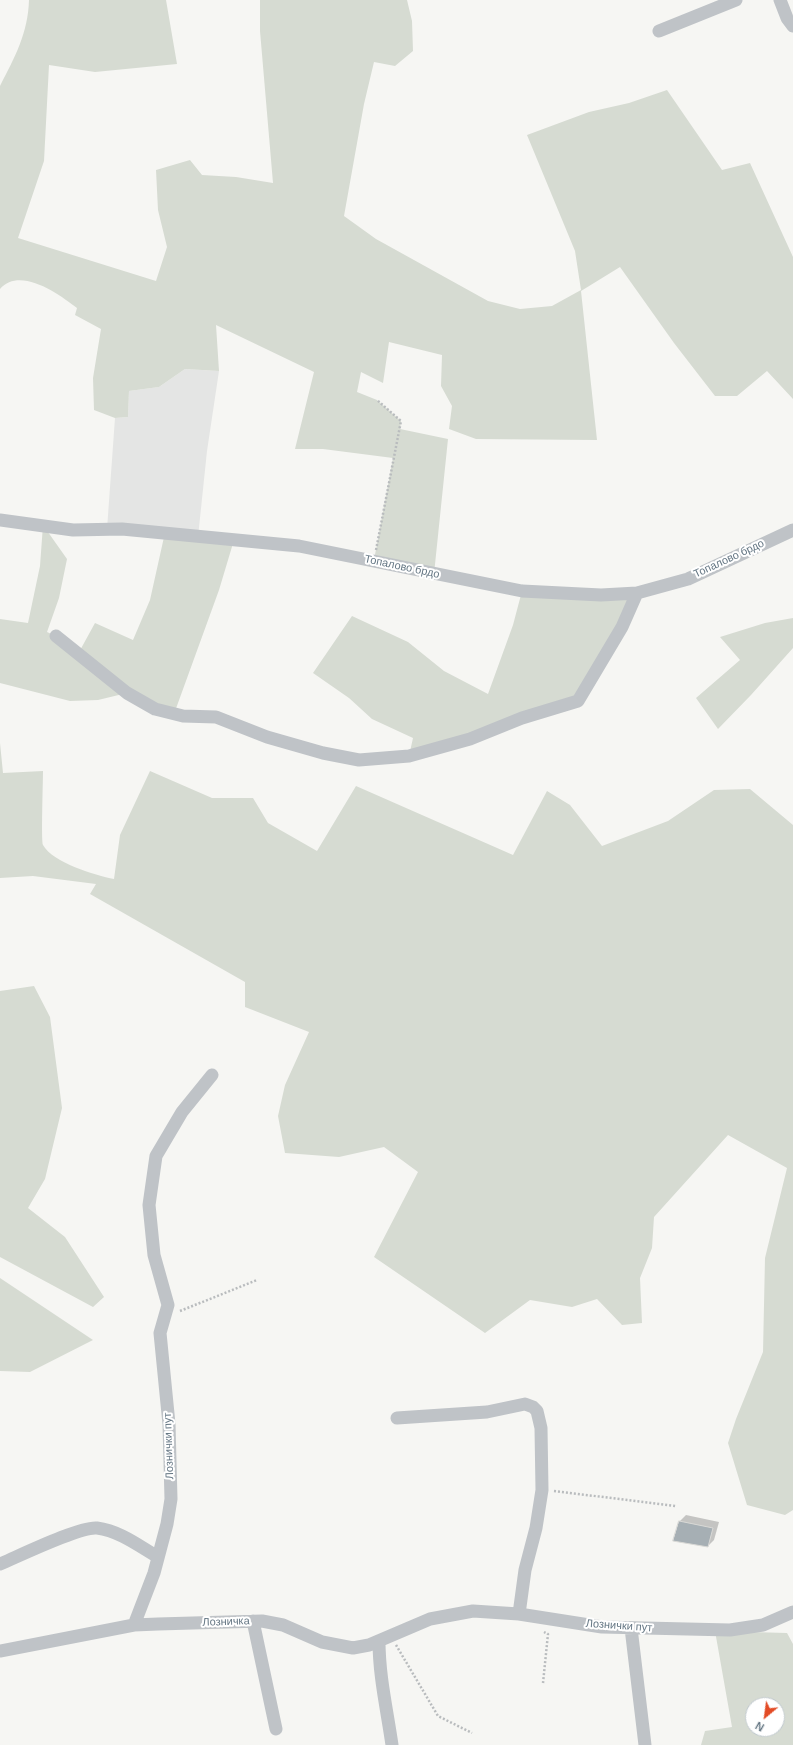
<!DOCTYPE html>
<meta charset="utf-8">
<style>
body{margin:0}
#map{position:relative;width:793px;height:1745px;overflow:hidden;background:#f6f6f3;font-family:Arial,sans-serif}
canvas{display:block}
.north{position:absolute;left:745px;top:1697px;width:40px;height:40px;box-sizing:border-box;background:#fff;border:1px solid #c1c9ce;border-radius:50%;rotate:209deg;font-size:11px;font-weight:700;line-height:16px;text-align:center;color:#657784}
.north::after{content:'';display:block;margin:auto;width:14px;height:18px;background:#e34b25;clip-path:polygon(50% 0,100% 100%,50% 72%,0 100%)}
</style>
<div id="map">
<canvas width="793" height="1745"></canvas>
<div class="north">N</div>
</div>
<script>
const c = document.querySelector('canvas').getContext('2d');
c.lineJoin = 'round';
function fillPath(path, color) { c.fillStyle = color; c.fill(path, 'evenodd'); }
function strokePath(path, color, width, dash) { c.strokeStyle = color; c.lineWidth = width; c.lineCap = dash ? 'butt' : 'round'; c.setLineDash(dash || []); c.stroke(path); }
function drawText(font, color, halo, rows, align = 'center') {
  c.font = font + ' Arial,sans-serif'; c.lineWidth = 4; c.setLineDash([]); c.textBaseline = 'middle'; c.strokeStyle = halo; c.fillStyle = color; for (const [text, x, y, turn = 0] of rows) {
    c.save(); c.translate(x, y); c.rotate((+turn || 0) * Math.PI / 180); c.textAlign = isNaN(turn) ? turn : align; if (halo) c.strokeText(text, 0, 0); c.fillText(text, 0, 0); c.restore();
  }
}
const built = new Path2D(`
 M 185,369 L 219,371 L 207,451 L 198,537 L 107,529 L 115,418 L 128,417 L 129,391 L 159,387 Z`);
const green = new Path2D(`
 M 29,0 L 166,0 L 177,64 L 95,72 L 49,65 L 44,161 L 18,238 L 156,281 L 167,247 L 158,210 L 156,170 L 190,160 L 202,175 L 236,177 L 273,183 L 260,31 L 260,0 L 407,0 L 412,21 L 413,51 L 395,66 L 374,62 L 364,104 L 344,216 L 376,239 L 488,301 L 520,309 L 552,306 L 581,290 L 575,251 L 527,135 L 589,112 L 629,103 L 667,90 L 722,170 L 750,163 L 793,257 L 793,399 L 767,371 L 737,396 L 715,396 L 674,343 L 620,267 L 581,291 L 597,440 L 476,439 L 449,429 L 452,406 L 441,386 L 442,355 L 389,342 L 383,383 L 361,372 L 357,392 L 377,400 L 401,421 L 400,429 L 448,439 L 434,574 L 374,560 L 393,458 L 323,449 L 295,449 L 314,372 L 216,325 L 219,371 L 185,369 L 159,387 L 129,391 L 128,417 L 115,418 L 94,410 L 93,378 L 101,329 L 75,315 L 77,308 C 59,294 20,266 0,289 L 0,86 C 15,57 28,33 29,0 Z
 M 43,525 L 67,559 L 59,598 L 47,632 L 56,636 L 78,654 L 95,623 L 133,640 L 150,600 L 164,537 L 234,540 L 219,590 L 174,714 L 127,693 L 98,700 L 70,701 L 0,683 L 0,619 L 28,623 L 40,566 Z
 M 522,591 L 637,593 L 578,701 L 409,756 L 413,738 L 372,719 L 349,698 L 313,673 L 352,616 L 408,642 L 444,671 L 488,694 L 513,625 Z
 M 793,618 L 793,648 L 751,695 L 718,729 L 696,698 L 740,660 L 720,637 L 765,623 Z
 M 0,743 L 3,773 L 43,771 C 43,782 41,841 43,845 C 53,863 95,875 114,879 L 120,835 L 150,771 L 212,798 L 253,798 L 268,823 L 317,851 L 356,786 L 513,855 L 547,791 L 570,805 L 602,846 L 668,821 L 714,790 L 750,789 L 793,825 L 793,1510 L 785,1515 L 747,1505 L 728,1443 L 736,1419 L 763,1352 L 765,1258 L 787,1168 L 728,1135 L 654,1217 L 652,1248 L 640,1278 L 642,1323 L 622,1325 L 597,1299 L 572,1307 L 530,1300 L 485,1333 L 374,1257 L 418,1172 L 384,1147 L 339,1157 L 285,1153 L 278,1116 L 285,1085 L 309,1032 L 245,1007 L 245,982 L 90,894 L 96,884 L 33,876 L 0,878 Z
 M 34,986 L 50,1017 L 62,1108 L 45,1179 L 28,1208 L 65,1237 L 104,1297 L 93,1307 L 0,1257 L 0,991 Z
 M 0,1278 L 93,1340 L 30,1372 L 0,1371 Z
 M 715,1631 L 787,1633 L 793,1644 L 793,1745 L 701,1745 L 705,1731 L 732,1727 ZM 753,1705 L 777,1705 L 777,1729 L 753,1729 Z`);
const shadow = new Path2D(`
 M 686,1515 L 719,1522 L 714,1540 L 708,1546 L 675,1540 L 680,1521 Z`);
const building = new Path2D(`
 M 679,1521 L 713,1528 L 708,1547 L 673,1541 Z`);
const path = new Path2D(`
 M 376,550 L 401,421 L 377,400
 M 180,1311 L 257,1280
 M 554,1491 L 676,1506
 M 396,1645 L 438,1716 L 472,1733
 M 543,1683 L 548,1634 L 544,1632`);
const minor = new Path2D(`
 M 780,0 L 787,18 L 793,26
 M 659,31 L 736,0
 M 0,520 L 73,530 L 122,529 L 299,546 L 522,591 L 601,595 L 637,593 L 688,579 L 793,530
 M 56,636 L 127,693 L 155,709 L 183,716 L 216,717 L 267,737 L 323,753 L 359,760 L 409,756 L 470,739 L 522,718 L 578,701 L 622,627 L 637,593
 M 397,1418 L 487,1412 L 525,1404 L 533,1407 L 537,1411 L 541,1428 L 542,1490 L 536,1528 L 525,1570 L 519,1614
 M 0,1564 C 19,1556 80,1526 97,1528 C 120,1531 139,1546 158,1557
 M 253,1621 L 276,1729
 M 134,1625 L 154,1573 L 167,1524 L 171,1499 L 169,1424 L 160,1333 L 168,1305 L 154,1255 L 149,1205 L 156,1156 L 182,1112 L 212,1075
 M 631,1628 L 645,1745
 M 379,1641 C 379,1676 387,1710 392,1745
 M 0,1651 L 134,1625 L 158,1624 L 262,1621 L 283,1625 L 322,1642 L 353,1648 L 369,1645 L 430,1619 L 473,1611 L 519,1614 L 602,1627 L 730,1630 L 763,1625 L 793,1612`);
const streetNames = [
 ["Топалово брдо",729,559,-25],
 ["Топалово брдо",402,567,12],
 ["Лознички пут",169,1446,-92],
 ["Лозничка",226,1622,-2],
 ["Лознички пут",619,1626,4]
];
fillPath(built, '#e4e5e4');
fillPath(green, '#d6dbd2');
fillPath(shadow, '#0003');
fillPath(building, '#a6afb4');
strokePath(building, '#d8d8d5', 1);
strokePath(path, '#b9bcbe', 2.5, [2, 2]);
strokePath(minor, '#bfc3c7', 13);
drawText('11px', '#657784', '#fff', streetNames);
</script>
